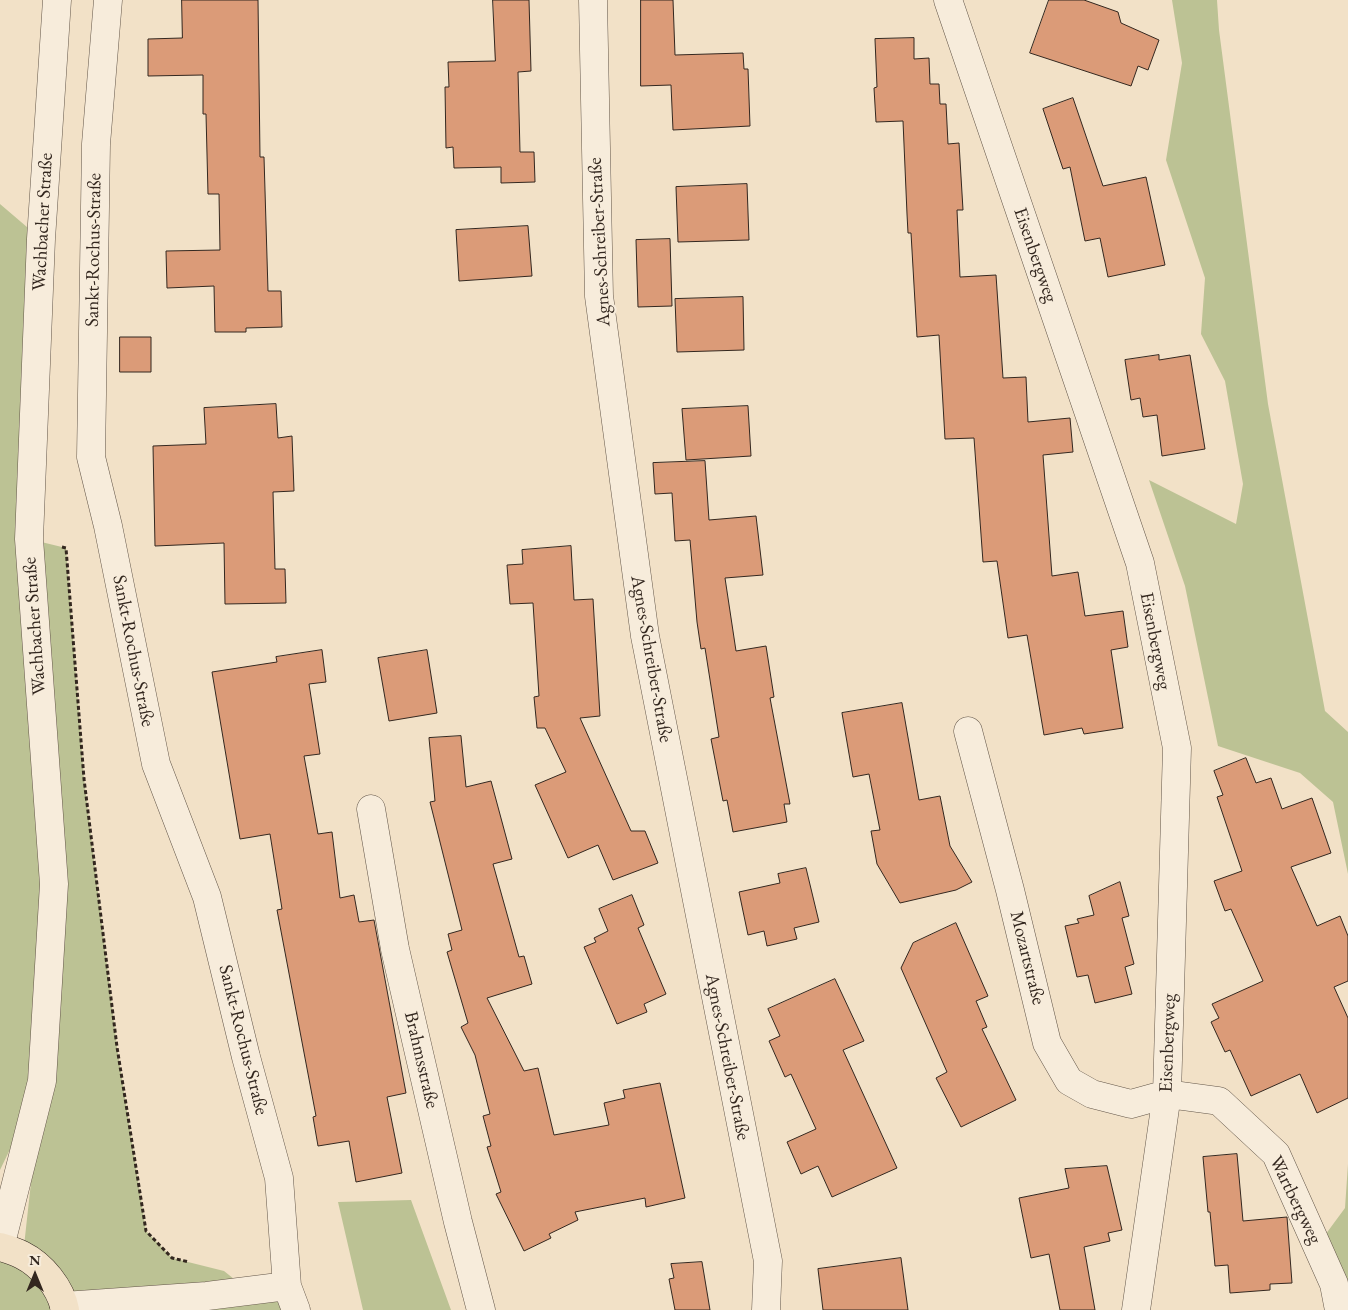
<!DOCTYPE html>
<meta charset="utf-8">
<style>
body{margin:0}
#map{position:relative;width:1348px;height:1310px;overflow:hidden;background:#f2e1c7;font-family:"EB Garamond",serif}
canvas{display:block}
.north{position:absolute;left:10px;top:1250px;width:50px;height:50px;-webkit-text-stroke:4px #f7ecdb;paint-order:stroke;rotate:0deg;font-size:14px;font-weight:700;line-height:20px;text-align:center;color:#33271f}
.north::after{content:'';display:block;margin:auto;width:18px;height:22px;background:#33271f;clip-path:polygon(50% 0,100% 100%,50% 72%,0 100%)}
</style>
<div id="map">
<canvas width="1348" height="1310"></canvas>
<div class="north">N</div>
</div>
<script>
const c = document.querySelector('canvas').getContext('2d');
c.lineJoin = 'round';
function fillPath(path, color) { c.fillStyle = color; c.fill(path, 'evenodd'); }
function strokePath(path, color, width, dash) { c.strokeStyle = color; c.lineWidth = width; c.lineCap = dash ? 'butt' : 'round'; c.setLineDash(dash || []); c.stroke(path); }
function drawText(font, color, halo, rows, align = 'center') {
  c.font = font + ' "EB Garamond",serif'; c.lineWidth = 4.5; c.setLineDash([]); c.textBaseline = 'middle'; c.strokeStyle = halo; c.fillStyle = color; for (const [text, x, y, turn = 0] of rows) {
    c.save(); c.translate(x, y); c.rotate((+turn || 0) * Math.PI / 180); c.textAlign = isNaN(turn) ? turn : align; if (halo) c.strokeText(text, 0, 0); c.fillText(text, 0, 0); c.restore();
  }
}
const green = new Path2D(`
 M 1172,0 L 1217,0 L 1219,30 L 1268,404 L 1325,711 L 1348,732 L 1348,874 L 1333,802 L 1300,773 L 1218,746 L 1185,586 L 1149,480 L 1236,524 L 1243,484 L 1225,381 L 1201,334 L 1205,278 L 1166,160 L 1182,63 Z
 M 0,204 L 41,239 L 29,539 L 66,548 L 84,779 L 117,1047 L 146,1231 L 172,1258 L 224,1271 L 249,1291 L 287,1286 L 296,1310 L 0,1310 L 0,1247 L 23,1255 L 42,1083 L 0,1170 Z
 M 1348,1164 L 1348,1310 L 1317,1246 L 1345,1208 Z
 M 411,1200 L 451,1310 L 363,1310 L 338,1202 Z`);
const building = new Path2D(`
 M 182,0 L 258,0 L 260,157 L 264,157 L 268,291 L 281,291 L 282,327 L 246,328 L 246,332 L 215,332 L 214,286 L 167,288 L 166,251 L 220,250 L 219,194 L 208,194 L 206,114 L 203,114 L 203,75 L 148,76 L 148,39 L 182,38 Z
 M 493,0 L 529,0 L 531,71 L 518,72 L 520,152 L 534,152 L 535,182 L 501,183 L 501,167 L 454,168 L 453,147 L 446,148 L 445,87 L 449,87 L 448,62 L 495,61 Z
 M 641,0 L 673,0 L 675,55 L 743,53 L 744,69 L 748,69 L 750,126 L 673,130 L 671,85 L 641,86 Z
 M 1049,0 L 1084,0 L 1118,12 L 1121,23 L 1159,40 L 1148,70 L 1138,66 L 1131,86 L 1030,53 Z
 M 914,38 L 914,59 L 929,58 L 930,84 L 939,84 L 940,104 L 946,104 L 948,144 L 959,143 L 963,210 L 957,210 L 960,277 L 996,275 L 1003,378 L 1026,377 L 1028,422 L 1070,418 L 1073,452 L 1043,455 L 1052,576 L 1078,572 L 1085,616 L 1123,611 L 1128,647 L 1111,650 L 1123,728 L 1084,734 L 1082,728 L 1044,735 L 1027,635 L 1008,638 L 997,561 L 983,562 L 974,438 L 945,439 L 939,335 L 917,337 L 911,233 L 908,233 L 907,214 L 903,121 L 876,122 L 874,88 L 877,87 L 875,39 Z
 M 1073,98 L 1103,186 L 1146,177 L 1165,265 L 1108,277 L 1100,238 L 1085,241 L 1070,167 L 1063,169 L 1043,109 Z
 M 747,184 L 749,240 L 678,242 L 676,187 Z
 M 528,226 L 532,276 L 459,281 L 456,230 Z
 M 670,239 L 672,306 L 638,307 L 636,240 Z
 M 743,297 L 744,350 L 677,352 L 675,299 Z
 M 120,337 L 151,337 L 151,372 L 120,372 Z
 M 1159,355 L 1159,360 L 1190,355 L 1205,449 L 1162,456 L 1157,415 L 1143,417 L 1140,398 L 1131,400 L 1125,360 Z
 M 276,404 L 278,438 L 292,436 L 294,491 L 273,492 L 275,569 L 285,569 L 286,603 L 225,604 L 224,543 L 155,546 L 153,446 L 206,444 L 204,408 Z
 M 748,406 L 751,456 L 686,460 L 682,409 Z
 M 705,461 L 709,520 L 756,516 L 763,575 L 725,578 L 736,651 L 766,646 L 774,697 L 770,698 L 790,804 L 784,804 L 787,822 L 733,832 L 727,800 L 723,801 L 711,739 L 719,737 L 705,648 L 701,649 L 697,622 L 690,540 L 675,541 L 672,493 L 655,494 L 653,463 Z
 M 571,546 L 574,600 L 593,599 L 600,716 L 580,718 L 631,831 L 645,831 L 658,863 L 613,880 L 598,845 L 568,858 L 535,785 L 566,772 L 545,728 L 537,728 L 534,697 L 539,696 L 533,603 L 510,604 L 507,565 L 523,564 L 522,550 Z
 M 322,650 L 326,682 L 309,684 L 320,754 L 304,756 L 318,834 L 332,832 L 340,898 L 354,895 L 359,922 L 374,920 L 406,1093 L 387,1097 L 402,1173 L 356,1182 L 349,1141 L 318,1146 L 313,1117 L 316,1116 L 277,910 L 282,909 L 270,834 L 240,839 L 212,672 L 277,662 L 276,657 Z
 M 427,650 L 437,713 L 389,721 L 378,658 Z
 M 902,703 L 919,800 L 940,796 L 950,846 L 972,882 L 956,890 L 900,903 L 877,864 L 871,831 L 880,830 L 869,774 L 853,777 L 842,713 Z
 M 461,736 L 466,787 L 491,781 L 512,859 L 493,864 L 519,957 L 524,956 L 532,984 L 487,998 L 524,1071 L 538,1068 L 554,1135 L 609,1125 L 604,1103 L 625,1098 L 623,1090 L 660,1083 L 685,1198 L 646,1207 L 645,1198 L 575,1212 L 578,1220 L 549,1234 L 551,1238 L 524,1251 L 496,1194 L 501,1192 L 487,1147 L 491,1146 L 483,1116 L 490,1114 L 475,1055 L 461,1027 L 468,1023 L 447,952 L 452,950 L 448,934 L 462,930 L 430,802 L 435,801 L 429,738 Z
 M 1246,758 L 1256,783 L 1271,778 L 1282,809 L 1312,798 L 1331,853 L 1291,867 L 1317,926 L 1340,916 L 1348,936 L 1348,981 L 1334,987 L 1348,1018 L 1348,1098 L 1317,1113 L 1300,1074 L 1251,1096 L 1230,1050 L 1225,1052 L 1211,1022 L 1219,1018 L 1212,1004 L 1263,981 L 1231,909 L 1225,911 L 1214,881 L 1242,871 L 1217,797 L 1223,795 L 1214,771 Z
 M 806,868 L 819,922 L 794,928 L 797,939 L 767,946 L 764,931 L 748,935 L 739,892 L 780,883 L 778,874 Z
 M 1120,882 L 1129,916 L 1122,918 L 1134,964 L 1125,967 L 1132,994 L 1095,1003 L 1088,975 L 1077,977 L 1065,926 L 1079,923 L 1077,919 L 1094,915 L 1089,896 Z
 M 632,895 L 644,925 L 638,928 L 666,994 L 644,1004 L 647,1012 L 617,1024 L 584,947 L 596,942 L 594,938 L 608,931 L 599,909 Z
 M 956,923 L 988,996 L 976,1001 L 987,1027 L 982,1029 L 1016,1100 L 961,1127 L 936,1078 L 947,1072 L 901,968 L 913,943 Z
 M 835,979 L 864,1041 L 843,1050 L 897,1168 L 832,1197 L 818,1166 L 801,1174 L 787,1142 L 816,1129 L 791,1074 L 785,1077 L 769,1041 L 780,1036 L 768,1009 Z
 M 1237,1154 L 1243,1221 L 1287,1217 L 1292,1283 L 1270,1284 L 1270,1290 L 1230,1293 L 1228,1265 L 1215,1266 L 1210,1212 L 1208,1212 L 1203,1157 Z
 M 1107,1166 L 1122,1230 L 1108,1233 L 1110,1241 L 1084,1247 L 1095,1310 L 1060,1310 L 1049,1254 L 1031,1258 L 1019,1198 L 1069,1188 L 1065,1169 Z
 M 901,1258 L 908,1310 L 823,1310 L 818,1269 Z
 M 702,1262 L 710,1310 L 675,1310 L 669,1279 L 674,1278 L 671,1264 Z`);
const path = new Path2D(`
 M 62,547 L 66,548 L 84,779 L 117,1047 L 146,1231 L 172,1258 L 189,1262`);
const minor = new Path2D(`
 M 108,0 L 96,144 L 91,457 L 108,526 L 156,764 L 207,897 L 246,1057 L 279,1178 L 287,1286 L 296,1310
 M 593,0 L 599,296 L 645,636 L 768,1261 L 766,1310
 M 948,0 L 1140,563 L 1177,748 L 1167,1094 L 1136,1310
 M 968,731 L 1010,890 L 1047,1043 L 1069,1081 L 1092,1094 L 1131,1104 L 1167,1094 L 1219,1101 L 1276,1154 L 1334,1284 L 1339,1310
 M 371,809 L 395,949 L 458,1222 L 481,1310
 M 64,1306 L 207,1296 L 287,1286`);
const tertiary = new Path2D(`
 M 0,1247 L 42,1081 L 54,884 L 29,539 L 41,239 L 57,0`);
const primary = new Path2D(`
 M 0,1247 C 7,1249 16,1252 22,1255 C 42,1265 61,1288 65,1310`);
const streetNames = [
 ["Wachbacher Straße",43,222,-87],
 ["Agnes-Schreiber-Straße",600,242,-93],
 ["Sankt-Rochus-Straße",94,250,-89],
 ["Eisenbergweg",1035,255,71],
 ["Wachbacher Straße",35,626,-94],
 ["Eisenbergweg",1155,641,79],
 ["Sankt-Rochus-Straße",133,651,79],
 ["Agnes-Schreiber-Straße",651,659,80],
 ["Mozartstraße",1027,958,76],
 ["Sankt-Rochus-Straße",243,1040,76],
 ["Eisenbergweg",1168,1043,-88],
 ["Agnes-Schreiber-Straße",727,1057,79],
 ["Brahmsstraße",421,1060,77],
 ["Wartbergweg",1295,1200,64]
];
fillPath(green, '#bcc294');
fillPath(building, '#db9b78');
strokePath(building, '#33271f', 1);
strokePath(minor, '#635649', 29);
strokePath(tertiary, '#635649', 29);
strokePath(primary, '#33271f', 29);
strokePath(path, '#33271f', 3, [4, 2.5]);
strokePath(minor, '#f7ecdb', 28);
strokePath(tertiary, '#f7ecdb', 28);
strokePath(primary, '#f2e1c7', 28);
drawText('19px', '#33271f', '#f7ecdb', streetNames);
</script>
